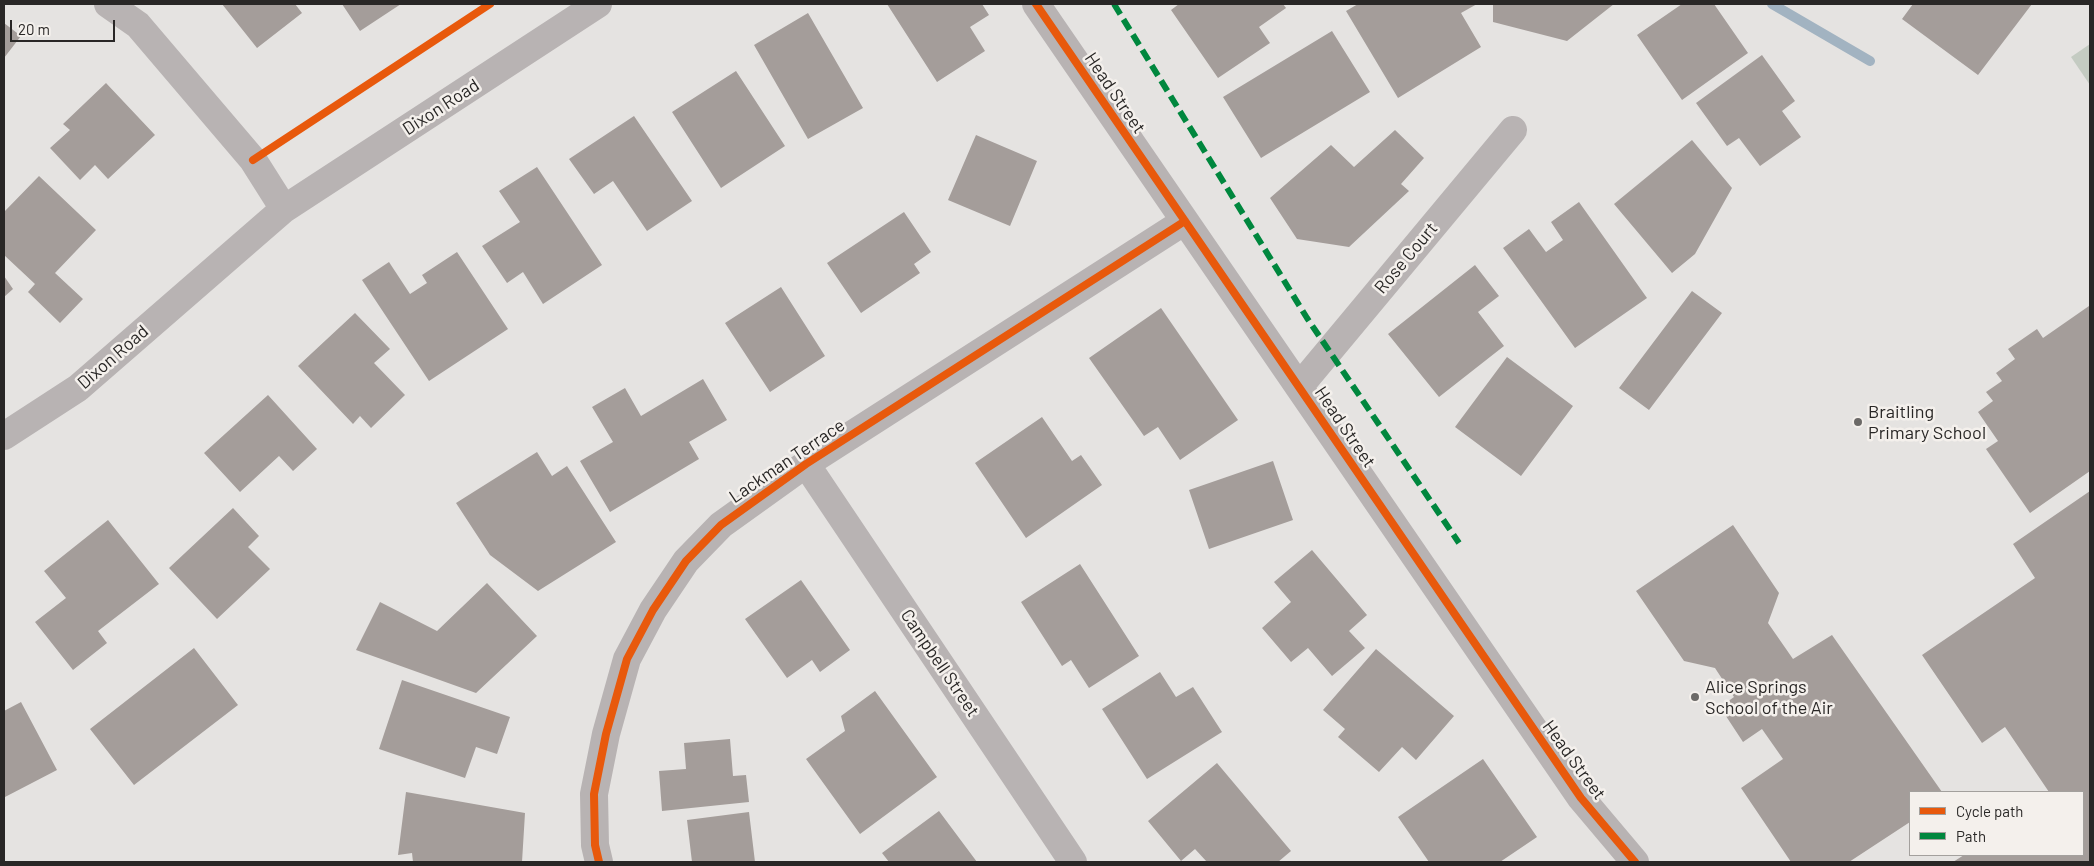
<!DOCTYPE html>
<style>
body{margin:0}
#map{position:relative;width:2094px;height:866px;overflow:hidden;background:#e5e3e1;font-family:Barlow,sans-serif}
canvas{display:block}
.frame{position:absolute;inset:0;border:5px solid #292726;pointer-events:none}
.legend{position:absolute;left:1909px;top:791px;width:175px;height:65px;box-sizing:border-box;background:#f4f0ec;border:1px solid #a3a09d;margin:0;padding:6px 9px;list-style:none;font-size:15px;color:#292726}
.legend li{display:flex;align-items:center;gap:10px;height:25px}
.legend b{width:25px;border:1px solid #a3a09d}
.scale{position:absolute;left:10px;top:20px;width:105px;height:22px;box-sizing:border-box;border:2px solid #292726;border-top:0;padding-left:6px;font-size:15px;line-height:18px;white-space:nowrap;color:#292726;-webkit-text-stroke:4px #f4f0ec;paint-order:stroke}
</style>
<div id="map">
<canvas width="2094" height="866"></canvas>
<div class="frame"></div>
<ul class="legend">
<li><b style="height:6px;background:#e8590c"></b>Cycle path</li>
<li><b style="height:6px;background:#00873e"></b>Path</li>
</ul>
<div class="scale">20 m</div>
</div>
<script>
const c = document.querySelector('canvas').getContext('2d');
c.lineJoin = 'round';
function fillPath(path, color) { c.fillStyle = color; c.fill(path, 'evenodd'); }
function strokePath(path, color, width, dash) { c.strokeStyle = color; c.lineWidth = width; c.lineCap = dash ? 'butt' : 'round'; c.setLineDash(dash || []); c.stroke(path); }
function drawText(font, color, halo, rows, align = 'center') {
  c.font = font + ' Barlow,sans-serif'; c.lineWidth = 5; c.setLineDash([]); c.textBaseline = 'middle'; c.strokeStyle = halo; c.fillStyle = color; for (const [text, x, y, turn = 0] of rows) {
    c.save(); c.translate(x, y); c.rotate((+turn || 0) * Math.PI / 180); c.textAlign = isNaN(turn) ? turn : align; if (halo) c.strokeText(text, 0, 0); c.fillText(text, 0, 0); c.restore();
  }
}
const green = new Path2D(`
 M 2090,44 L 2090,85 L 2071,57 Z`);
const stream = new Path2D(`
 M 1772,4 L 1870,61`);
const building = new Path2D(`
 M 222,4 L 295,4 L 302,13 L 257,48 Z
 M 342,4 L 401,4 L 360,31 Z
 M 887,4 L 982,4 L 989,15 L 970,27 L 985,51 L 937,82 Z
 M 1179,4 L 1283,4 L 1286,8 L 1259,27 L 1270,43 L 1218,78 L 1171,10 Z
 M 1358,4 L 1477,4 L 1461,13 L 1481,47 L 1398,98 L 1346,11 Z
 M 1493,4 L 1614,4 L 1567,41 L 1493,22 Z
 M 1682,4 L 1714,4 L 1748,53 L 1682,100 L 1637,35 Z
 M 1913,4 L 2032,4 L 1978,75 L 1902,19 Z
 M 808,13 L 863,108 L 808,139 L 754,45 Z
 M 4,23 L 21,36 L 4,58 Z
 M 1332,31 L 1370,92 L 1261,158 L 1223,97 Z
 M 1762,55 L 1795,101 L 1782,111 L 1801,137 L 1760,166 L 1739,138 L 1727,146 L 1696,103 Z
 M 736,71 L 785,146 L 721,188 L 672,112 Z
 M 106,83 L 155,135 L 108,179 L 95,165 L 80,180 L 50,148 L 70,130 L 63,124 Z
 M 634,116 L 692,201 L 647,231 L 613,181 L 594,194 L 569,159 Z
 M 1395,130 L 1424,158 L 1401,184 L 1409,191 L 1349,247 L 1297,239 L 1270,198 L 1331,145 L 1354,167 Z
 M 976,135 L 1037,161 L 1010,226 L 948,200 Z
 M 1692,140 L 1732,188 L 1695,254 L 1672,273 L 1614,204 Z
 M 537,167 L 602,265 L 543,304 L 523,272 L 507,283 L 482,246 L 520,222 L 499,191 Z
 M 39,176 L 96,230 L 55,273 L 83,299 L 60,323 L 28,292 L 35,284 L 4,255 L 4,212 Z
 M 1579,202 L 1647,298 L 1575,348 L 1503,248 L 1529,229 L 1546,252 L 1563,240 L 1551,222 Z
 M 904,212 L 931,252 L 914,264 L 920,273 L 861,313 L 827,263 Z
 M 457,252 L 508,329 L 429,381 L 362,280 L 389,262 L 410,294 L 427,283 L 422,275 Z
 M 1475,265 L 1499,296 L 1478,312 L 1504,346 L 1439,397 L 1388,334 Z
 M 4,276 L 13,289 L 4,297 Z
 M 781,287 L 825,356 L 770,392 L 725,323 Z
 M 1692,291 L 1722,313 L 1649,410 L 1619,388 Z
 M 2089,306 L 2090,471 L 2030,513 L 1986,449 L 1998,441 L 1978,412 L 1993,401 L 1986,392 L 2002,381 L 1996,373 L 2015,359 L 2008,349 L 2037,329 L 2043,338 Z
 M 1161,308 L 1238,420 L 1180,460 L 1158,427 L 1144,436 L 1089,358 Z
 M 355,313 L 390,349 L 374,363 L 405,395 L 371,428 L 360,416 L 353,424 L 298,366 Z
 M 1507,357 L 1573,406 L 1521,476 L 1455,427 Z
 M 703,379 L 727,420 L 689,442 L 699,459 L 610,512 L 580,461 L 613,442 L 592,407 L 625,388 L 641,416 Z
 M 268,395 L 317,449 L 293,471 L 279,456 L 240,492 L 204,453 Z
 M 1042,417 L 1072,461 L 1081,455 L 1102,485 L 1026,538 L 975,463 Z
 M 537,452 L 552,476 L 567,466 L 616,542 L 538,591 L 490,555 L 456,503 Z
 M 1273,461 L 1293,520 L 1209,549 L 1189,490 Z
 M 2090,491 L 2090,862 L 1953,862 L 1964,855 L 2083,855 L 2083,792 L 2049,792 L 2005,727 L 1982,743 L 1922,655 L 2035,578 L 2013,544 Z
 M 233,508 L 259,536 L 248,547 L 270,569 L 217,619 L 169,568 Z
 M 108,520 L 159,584 L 98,631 L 107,643 L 73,670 L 35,622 L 66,598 L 44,571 Z
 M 1733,525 L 1779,593 L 1768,623 L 1793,659 L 1832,635 L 1942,792 L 1910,792 L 1910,822 L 1849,862 L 1791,862 L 1741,788 L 1783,759 L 1762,729 L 1743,742 L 1720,707 L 1734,697 L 1715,668 L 1684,661 L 1636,591 Z
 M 1312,550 L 1367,615 L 1349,631 L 1365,648 L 1332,676 L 1308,648 L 1291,662 L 1262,628 L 1291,602 L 1274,582 Z
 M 1080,564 L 1139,656 L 1089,688 L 1071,660 L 1062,666 L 1021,602 Z
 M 801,580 L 850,650 L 820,672 L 812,660 L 787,678 L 745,619 Z
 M 487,583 L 537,636 L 476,693 L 356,650 L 380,602 L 437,631 Z
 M 194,648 L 238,705 L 134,785 L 90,729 Z
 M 1376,649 L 1454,716 L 1416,760 L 1402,747 L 1379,772 L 1338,737 L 1345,729 L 1323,710 Z
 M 1160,672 L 1176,697 L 1193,687 L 1222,732 L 1147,779 L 1102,709 Z
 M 402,680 L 510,717 L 497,754 L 476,747 L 465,778 L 379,749 Z
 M 875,691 L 937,777 L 860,834 L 806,759 L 845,731 L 841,716 Z
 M 21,702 L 57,770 L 5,797 L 4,794 L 4,711 Z
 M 730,739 L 733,776 L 746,775 L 749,802 L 662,811 L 659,771 L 686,769 L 684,743 Z
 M 1483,759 L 1537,837 L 1500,862 L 1429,862 L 1398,817 Z
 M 1217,763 L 1291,851 L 1278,862 L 1207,862 L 1195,849 L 1181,861 L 1148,821 Z
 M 406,792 L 525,813 L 522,862 L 413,862 L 412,853 L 398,855 Z
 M 939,811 L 977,862 L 889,862 L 882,853 Z
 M 749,812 L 755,862 L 692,862 L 687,820 Z`);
const street = new Path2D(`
 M 108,4 L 138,25 L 253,160 L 284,209
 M 1036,4 L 1581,798 L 1635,862
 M 1299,387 L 1513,130
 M 4,436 L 78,388 L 284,209 L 598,4
 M 806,464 L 1073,862
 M 599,862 L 595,845 L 594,794 L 606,734 L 627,659 L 653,610 L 686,561 L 721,525 L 806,464 L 1185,221`);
const quiet = new Path2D(`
 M 1114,4 L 1307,318 L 1459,543`);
const cycleway = new Path2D(`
 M 1036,4 L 1581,798 L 1635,862
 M 253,160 L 490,4
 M 599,862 L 595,845 L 594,794 L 606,734 L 627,659 L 653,610 L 686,561 L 721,525 L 806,464 L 1185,221`);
const markers = [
 [1858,422,5,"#6b6967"],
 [1695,697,5,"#6b6967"]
];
const streetNames = [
 ["Head Street",1115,93,56],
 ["Dixon Road",441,107,-33],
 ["Rose Court",1406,258,-50],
 ["Dixon Road",113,357,-41],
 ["Head Street",1345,427,56],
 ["Lackman Terrace",787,461,-34],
 ["Campbell Street",940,663,56],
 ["Head Street",1574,760,54]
];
const poiNames = [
 ["Braitling",1868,412],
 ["Primary School",1868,433],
 ["Alice Springs",1705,687],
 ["School of the Air",1705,708]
];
fillPath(green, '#c4cbc2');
strokePath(stream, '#a2b3c1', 10);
fillPath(building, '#a49d9a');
strokePath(street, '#b8b3b3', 28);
strokePath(quiet, '#00873e', 6, [12, 6]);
strokePath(cycleway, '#e8590c', 8);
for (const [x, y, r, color] of markers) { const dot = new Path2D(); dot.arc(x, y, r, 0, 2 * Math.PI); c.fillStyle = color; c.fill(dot); strokePath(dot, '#f4f0ec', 2); }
drawText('18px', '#292726', '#f4f0ec', streetNames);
drawText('18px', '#292726', '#f4f0ec', poiNames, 'left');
</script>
